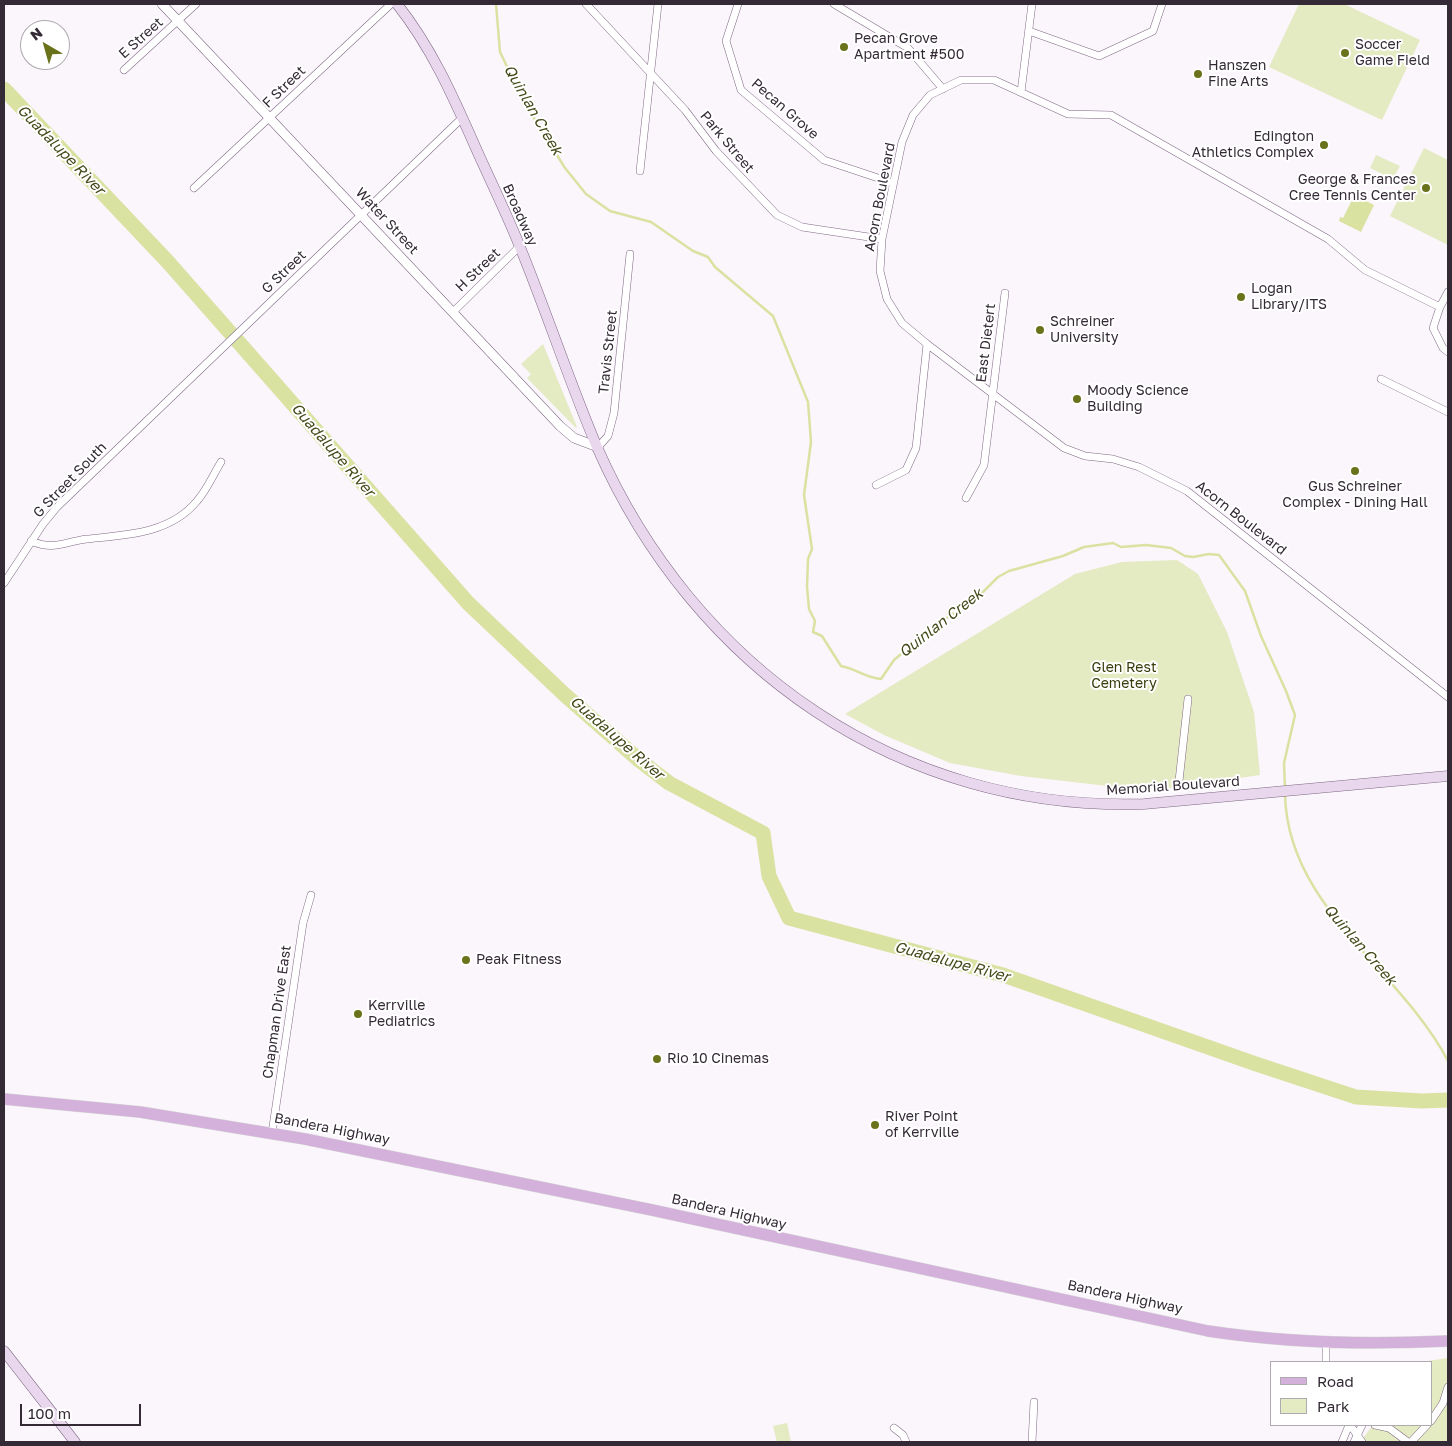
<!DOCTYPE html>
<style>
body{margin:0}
#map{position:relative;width:1452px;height:1446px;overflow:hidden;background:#fbf5fc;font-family:"Golos Text",sans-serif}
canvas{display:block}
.frame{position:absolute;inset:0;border:5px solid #342a36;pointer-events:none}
.legend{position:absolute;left:1270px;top:1361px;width:162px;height:65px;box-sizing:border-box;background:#fff;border:1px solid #aeaaaf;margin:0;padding:6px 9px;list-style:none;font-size:15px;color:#342a36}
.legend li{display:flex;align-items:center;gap:10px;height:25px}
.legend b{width:25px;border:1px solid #aeaaaf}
.north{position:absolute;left:20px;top:20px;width:50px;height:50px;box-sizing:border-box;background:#fff;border:1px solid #aeaaaf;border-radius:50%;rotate:322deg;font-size:14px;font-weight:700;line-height:20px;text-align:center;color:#342a36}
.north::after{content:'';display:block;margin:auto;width:18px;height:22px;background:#6a721a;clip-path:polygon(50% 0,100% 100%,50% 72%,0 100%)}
.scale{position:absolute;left:20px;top:1404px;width:121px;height:22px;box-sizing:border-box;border:2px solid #342a36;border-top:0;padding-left:6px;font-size:15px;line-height:18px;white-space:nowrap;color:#342a36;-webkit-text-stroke:4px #fff;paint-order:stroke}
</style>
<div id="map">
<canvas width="1452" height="1446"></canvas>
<div class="frame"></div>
<ul class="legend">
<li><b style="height:6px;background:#d3b1da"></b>Road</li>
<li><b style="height:14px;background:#e4eac1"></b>Park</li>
</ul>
<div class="north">N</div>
<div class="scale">100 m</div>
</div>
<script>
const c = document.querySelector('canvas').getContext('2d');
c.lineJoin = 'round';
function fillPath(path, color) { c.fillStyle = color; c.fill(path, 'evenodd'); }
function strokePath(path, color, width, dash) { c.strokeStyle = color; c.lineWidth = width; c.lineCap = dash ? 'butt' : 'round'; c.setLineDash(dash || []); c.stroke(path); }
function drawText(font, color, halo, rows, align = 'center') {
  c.font = font + ' "Golos Text",sans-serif'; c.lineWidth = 4; c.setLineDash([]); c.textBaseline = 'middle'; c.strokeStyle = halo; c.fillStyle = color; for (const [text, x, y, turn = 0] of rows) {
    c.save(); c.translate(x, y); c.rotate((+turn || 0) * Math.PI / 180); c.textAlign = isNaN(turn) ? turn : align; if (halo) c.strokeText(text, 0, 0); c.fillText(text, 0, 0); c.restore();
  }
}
const green = new Path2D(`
 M 1299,4 L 1344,4 L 1420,40 L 1382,120 L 1269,67 Z
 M 1424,148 L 1448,160 L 1448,245 L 1390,216 Z
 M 1376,155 L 1400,166 L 1393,179 L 1370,168 Z
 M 543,344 L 577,427 L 576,428 L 527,378 L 531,374 L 521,364 Z
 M 1177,560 L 1198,574 L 1227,632 L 1254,712 L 1260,775 L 1151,791 L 1021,776 L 950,763 L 884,735 L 845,714 L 1075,574 L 1122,562 Z
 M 1448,1358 L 1448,1442 L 1360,1442 L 1373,1425 L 1431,1425 L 1431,1362 L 1421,1362 Z
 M 787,1423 L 791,1442 L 777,1442 L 773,1426 Z`);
const water = new Path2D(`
 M 1352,194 L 1374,205 L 1361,232 L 1339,221 L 1340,217 L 1343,218 L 1353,198 L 1351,197 Z`);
const stream = new Path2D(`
 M 496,4 L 500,52 L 524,102 L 565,168 L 586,194 L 610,211 L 651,222 L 693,251 L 708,257 L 715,267 L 773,316 L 808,402 L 811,442 L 804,495 L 812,549 L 808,559 L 807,587 L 809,609 L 815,621 L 813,632 L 822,636 L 841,666 C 857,669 865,678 881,679 L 894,660 L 932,628 L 962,608 L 982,593 L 998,577 L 1009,571 L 1063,556 L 1084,547 L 1113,543 L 1121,547 L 1146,545 L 1171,548 L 1185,556 L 1193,557 L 1209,554 L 1219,555 L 1245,591 L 1261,636 L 1286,691 L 1295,715 L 1284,763 L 1285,789
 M 1285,794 C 1287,907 1400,969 1448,1061`);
const river = new Path2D(`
 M 4,89 L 168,262 L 468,603 L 565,695 L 639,760 L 669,783 L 763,833 L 769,876 L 789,918 L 1003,975 L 1256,1064 L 1356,1097 L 1422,1101 L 1448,1100`);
const minor = new Path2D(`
 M 586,4 L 685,110 L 716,151 L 777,215 L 802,227 L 882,239
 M 738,4 L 726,41 L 741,90 L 824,160 L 893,183
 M 834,4 L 908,48 L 943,89
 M 1029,31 L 1099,56 L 1153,31 L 1162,4
 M 124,70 L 196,4
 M 1021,92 L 1032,4
 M 640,171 L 658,4
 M 194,188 L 391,4
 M 1440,307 L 1448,292
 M 453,312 L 520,246
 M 1448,352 L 1443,348 L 1433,328 L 1440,307 L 1365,270 L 1328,239 L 1111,115 L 1068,114 L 994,80 L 961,80 L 930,95 L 913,115 L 902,142 L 882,239 L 880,271 L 887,299 L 902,323 L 927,344 L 1064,448 L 1085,456 L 1113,459 L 1139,467 L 1187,491 L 1448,697
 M 1381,379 L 1448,412
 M 598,447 L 608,436 L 614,413 L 630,254
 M 876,485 L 906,470 L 916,448 L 927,344
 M 966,498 L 984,465 L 1005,293
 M 31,541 C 55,551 63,542 87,539 C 125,535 170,534 197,501 C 207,490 213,475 221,462
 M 4,583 L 43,524 L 57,507 L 462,118
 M 1179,781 L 1188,699
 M 272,1133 L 303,923 L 311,895
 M 1326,1362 L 1326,1343
 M 1431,1421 L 1443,1403 L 1448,1387
 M 1350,1425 L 1362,1442
 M 1375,1425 L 1389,1428 L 1408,1442
 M 894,1428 L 903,1435 L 906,1442
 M 1032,1442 L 1034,1402
 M 1342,1442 L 1349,1425
 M 1354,1442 L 1362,1425
 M 1411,1442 L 1427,1425`);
const tertiary = new Path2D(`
 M 162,4 L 560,426 L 574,438 L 598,447`);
const secondary = new Path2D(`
 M 397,4 C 431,47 452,94 474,144 C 489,178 506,212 520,247 C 547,313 569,381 597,447 C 694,668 900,812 1144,804 L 1448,776
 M 4,1351 L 75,1442`);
const primary = new Path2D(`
 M 4,1099 L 140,1112 L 305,1139 L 652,1210 L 1208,1331 C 1288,1343 1367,1345 1448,1341`);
const markers = [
 [844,47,5,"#6a721a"],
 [1345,53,5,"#6a721a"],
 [1198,74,5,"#6a721a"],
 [1324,145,5,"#6a721a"],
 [1426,188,5,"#6a721a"],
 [1241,297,5,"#6a721a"],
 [1040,330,5,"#6a721a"],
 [1077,399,5,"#6a721a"],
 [1355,471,5,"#6a721a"],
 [466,960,5,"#6a721a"],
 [358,1014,5,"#6a721a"],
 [657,1059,5,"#6a721a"],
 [875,1125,5,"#6a721a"]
];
const streetNames = [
 ["E Street",141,38,-42],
 ["F Street",284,87,-44],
 ["Pecan Grove",785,109,41],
 ["Park Street",727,142,50],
 ["Acorn Boulevard",880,197,-79],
 ["Broadway",520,215,66],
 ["Water Street",387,221,47],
 ["H Street",478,270,-44],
 ["G Street",284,272,-44],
 ["East Dietert",986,343,-83],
 ["Travis Street",608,352,-84],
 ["G Street South",70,480,-46],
 ["Acorn Boulevard",1241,518,38],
 ["Memorial Boulevard",1173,786,-4],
 ["Chapman Drive East",277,1012,-82],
 ["Bandera Highway",332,1129,11],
 ["Bandera Highway",729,1212,13],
 ["Bandera Highway",1125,1297,12]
];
const poiNames = [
 ["Pecan Grove",854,39],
 ["Apartment #500",854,55],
 ["Soccer",1355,45],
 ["Game Field",1355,61],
 ["Hanszen",1208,66],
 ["Fine Arts",1208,82],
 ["Edington",1314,137,"right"],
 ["Athletics Complex",1314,153,"right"],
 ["George & Frances",1416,180,"right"],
 ["Cree Tennis Center",1416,196,"right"],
 ["Logan",1251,289],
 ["Library/ITS",1251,305],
 ["Schreiner",1050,322],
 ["University",1050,338],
 ["Moody Science",1087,391],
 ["Building",1087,407],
 ["Gus Schreiner",1355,487,"center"],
 ["Complex - Dining Hall",1355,503,"center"],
 ["Peak Fitness",476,960],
 ["Kerrville",368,1006],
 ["Pediatrics",368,1022],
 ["Rio 10 Cinemas",667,1059],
 ["River Point",885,1117],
 ["of Kerrville",885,1133]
];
const parkNames = [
 ["Glen Rest",1124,668],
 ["Cemetery",1124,684]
];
const waterNames = [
 ["Quinlan Creek",533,110,60],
 ["Guadalupe River",61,150,46],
 ["Guadalupe River",333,450,49],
 ["Quinlan Creek",941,623,-38],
 ["Guadalupe River",617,738,41],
 ["Quinlan Creek",1360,945,49],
 ["Guadalupe River",952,962,15]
];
fillPath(green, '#e4eac1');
fillPath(water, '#d9e2a1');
strokePath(stream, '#d9e2a1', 2.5);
strokePath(river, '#d9e2a1', 15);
strokePath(minor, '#7f6984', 8);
strokePath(tertiary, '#7f6984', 10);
strokePath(secondary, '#7f6984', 11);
strokePath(primary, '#d6d4d7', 12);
strokePath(minor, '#fff', 7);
strokePath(tertiary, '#fff', 9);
strokePath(secondary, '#e9d8ed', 10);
strokePath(primary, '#d3b1da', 11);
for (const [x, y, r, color] of markers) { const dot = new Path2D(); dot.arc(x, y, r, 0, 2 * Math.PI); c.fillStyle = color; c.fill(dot); strokePath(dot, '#fff', 2); }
drawText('14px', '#342a36', '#fff', streetNames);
drawText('14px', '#342a36', '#fff', poiNames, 'left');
drawText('14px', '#383c0b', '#fff', parkNames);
drawText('italic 15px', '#454a1a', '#fff', waterNames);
</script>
